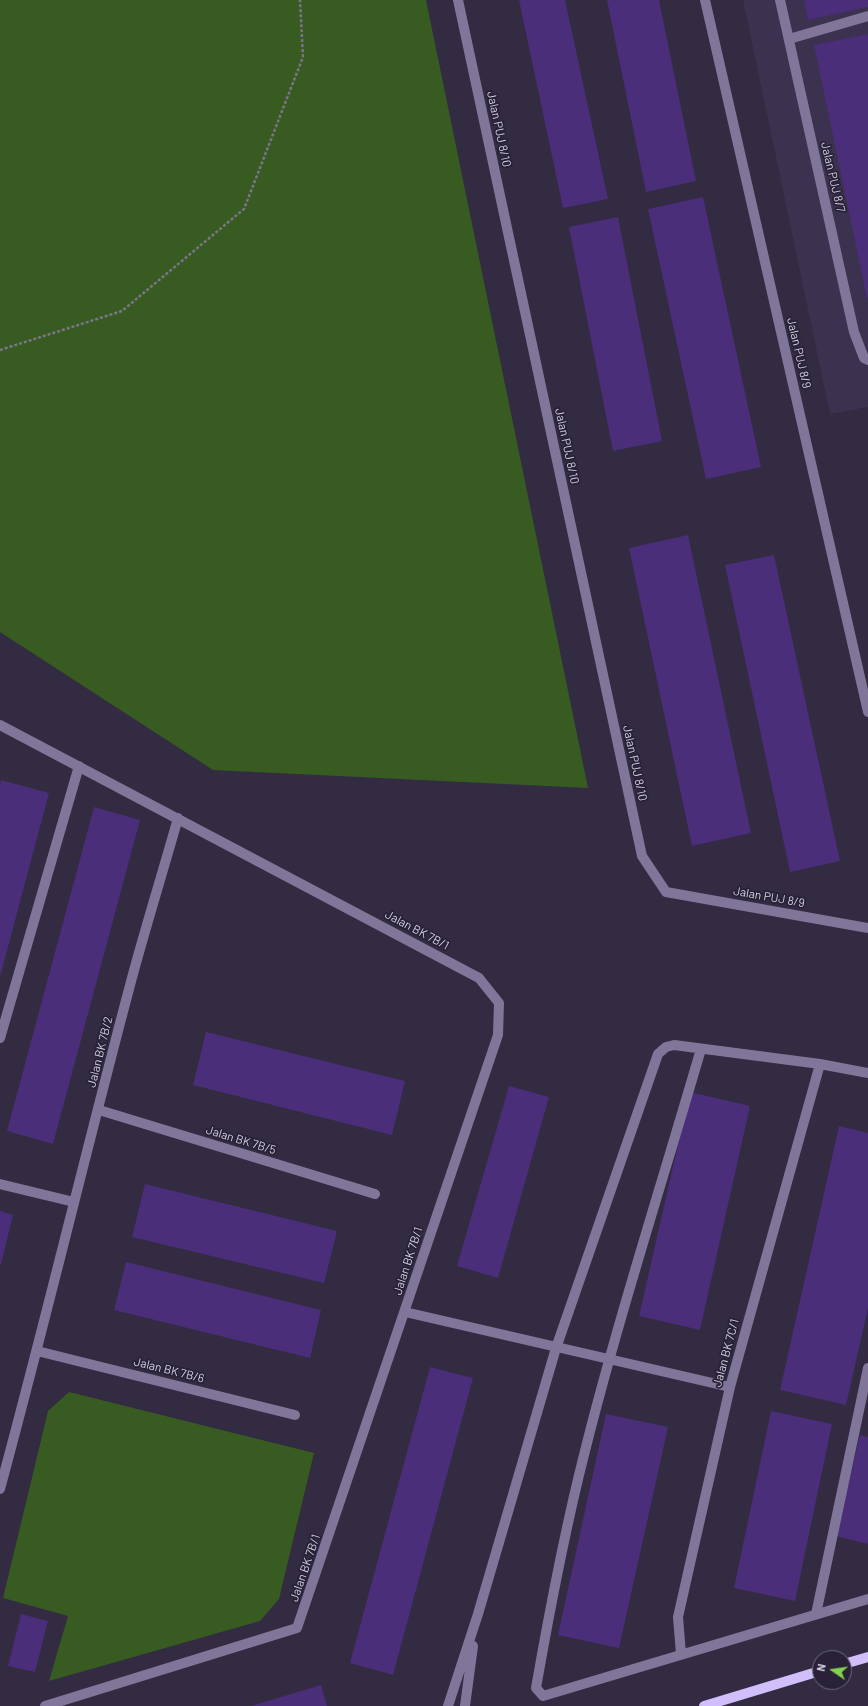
<!DOCTYPE html>
<style>
body{margin:0}
#map{position:relative;width:868px;height:1706px;overflow:hidden;background:#322b42;font-family:Barlow,sans-serif}
canvas{display:block}
.north{position:absolute;left:812px;top:1650px;width:40px;height:40px;box-sizing:border-box;background:#282138;border:1px solid #6c677b;border-radius:50%;rotate:283deg;font-size:11px;font-weight:700;line-height:16px;text-align:center;color:#d3cfdf}
.north::after{content:'';display:block;margin:auto;width:14px;height:18px;background:#83d04e;clip-path:polygon(50% 0,100% 100%,50% 72%,0 100%)}
</style>
<div id="map">
<canvas width="868" height="1706"></canvas>
<div class="north">N</div>
</div>
<script>
const c = document.querySelector('canvas').getContext('2d');
c.lineJoin = 'round';
function fillPath(path, color) { c.fillStyle = color; c.fill(path, 'evenodd'); }
function strokePath(path, color, width, dash) { c.strokeStyle = color; c.lineWidth = width; c.lineCap = dash ? 'butt' : 'round'; c.setLineDash(dash || []); c.stroke(path); }
function drawText(font, color, halo, rows, align = 'center') {
  c.font = font + ' Barlow,sans-serif'; c.lineWidth = 3.5; c.setLineDash([]); c.textBaseline = 'middle'; c.strokeStyle = halo; c.fillStyle = color; for (const [text, x, y, turn = 0] of rows) {
    c.save(); c.translate(x, y); c.rotate((+turn || 0) * Math.PI / 180); c.textAlign = isNaN(turn) ? turn : align; if (halo) c.strokeText(text, 0, 0); c.fillText(text, 0, 0); c.restore();
  }
}
const built = new Path2D(`
 M 743,0 L 868,0 L 868,407 L 830,414 Z`);
const green = new Path2D(`
 M 0,0 L 426,0 L 588,788 L 213,770 L 0,632 Z
 M 69,1392 L 314,1453 L 279,1599 L 260,1621 L 49,1681 L 68,1616 L 3,1598 L 48,1411 Z`);
const building = new Path2D(`
 M 519,0 L 565,0 L 608,199 L 563,208 Z
 M 607,0 L 659,0 L 696,181 L 646,192 Z
 M 804,0 L 868,0 L 868,7 L 808,20 Z
 M 868,34 L 868,298 L 867,298 L 814,45 Z
 M 703,197 L 761,467 L 706,479 L 648,209 Z
 M 618,217 L 662,441 L 613,451 L 569,227 Z
 M 688,535 L 751,833 L 692,846 L 629,548 Z
 M 774,555 L 840,861 L 790,872 L 725,565 Z
 M 1,780 L 49,793 L 0,977 L 0,785 Z
 M 94,807 L 140,820 L 53,1144 L 7,1131 Z
 M 206,1032 L 405,1081 L 392,1135 L 193,1085 Z
 M 509,1086 L 549,1097 L 498,1278 L 457,1266 Z
 M 690,1092 L 750,1106 L 700,1330 L 639,1316 Z
 M 839,1126 L 868,1133 L 868,1308 L 846,1405 L 780,1390 Z
 M 145,1184 L 337,1231 L 324,1283 L 132,1237 Z
 M 0,1211 L 13,1215 L 1,1264 L 0,1264 Z
 M 126,1262 L 321,1310 L 310,1358 L 114,1310 Z
 M 430,1367 L 473,1378 L 393,1675 L 350,1663 Z
 M 771,1411 L 832,1424 L 795,1601 L 734,1588 Z
 M 606,1414 L 668,1427 L 619,1648 L 558,1635 Z
 M 860,1435 L 868,1437 L 868,1544 L 836,1536 Z
 M 21,1614 L 48,1621 L 35,1672 L 8,1666 Z
 M 321,1685 L 327,1706 L 251,1706 Z`);
const path = new Path2D(`
 M 0,350 L 122,311 L 244,209 L 303,57 L 300,0`);
const minor = new Path2D(`
 M 458,0 L 642,856 L 666,892 L 868,928
 M 705,0 L 868,712
 M 780,0 L 854,332 L 864,358 L 868,360
 M 789,39 L 868,16
 M 0,725 L 479,978 L 499,1003 L 498,1035 L 297,1628 L 45,1706
 M 0,1038 L 79,766
 M 701,1049 C 662,1183 619,1316 585,1451 C 565,1529 550,1608 536,1688 L 543,1696 L 868,1599
 M 99,1110 L 375,1194
 M 0,1184 L 74,1202
 M 405,1312 L 730,1387
 M 37,1351 L 295,1415
 M 0,1489 C 45,1323 85,1155 129,989 C 144,932 162,875 178,818
 M 816,1614 L 868,1368
 M 681,1654 L 678,1617 L 730,1387 L 820,1064
 M 448,1706 L 478,1614 L 556,1348 L 658,1054 L 666,1047 L 674,1045 L 820,1064 L 868,1073
 M 465,1706 L 473,1646`);
const major = new Path2D(`
 M 844,1664 L 868,1657
 M 704,1706 L 820,1671`);
const streetNames = [
 ["Jalan PUJ 8/10",499,129,78],
 ["Jalan PUJ 8/7",833,177,77],
 ["Jalan PUJ 8/9",799,353,77],
 ["Jalan PUJ 8/10",567,446,78],
 ["Jalan PUJ 8/10",635,763,78],
 ["Jalan PUJ 8/9",769,897,10],
 ["Jalan BK 7B/1",417,930,28],
 ["Jalan BK 7B/2",100,1052,-76],
 ["Jalan BK 7B/5",241,1140,17],
 ["Jalan BK 7B/1",408,1261,-72],
 ["Jalan BK 7C/1",726,1353,-75],
 ["Jalan BK 7B/6",169,1370,14],
 ["Jalan BK 7B/1",305,1568,-71]
];
fillPath(built, '#3b3250');
fillPath(green, '#385b21');
fillPath(building, '#4a2e79');
strokePath(path, '#7a7588', 2.5, [3, 2]);
strokePath(minor, '#80769a', 10);
strokePath(major, '#d0bffa', 10);
drawText('12px', '#d3cfdf', '#282138', streetNames);
</script>
